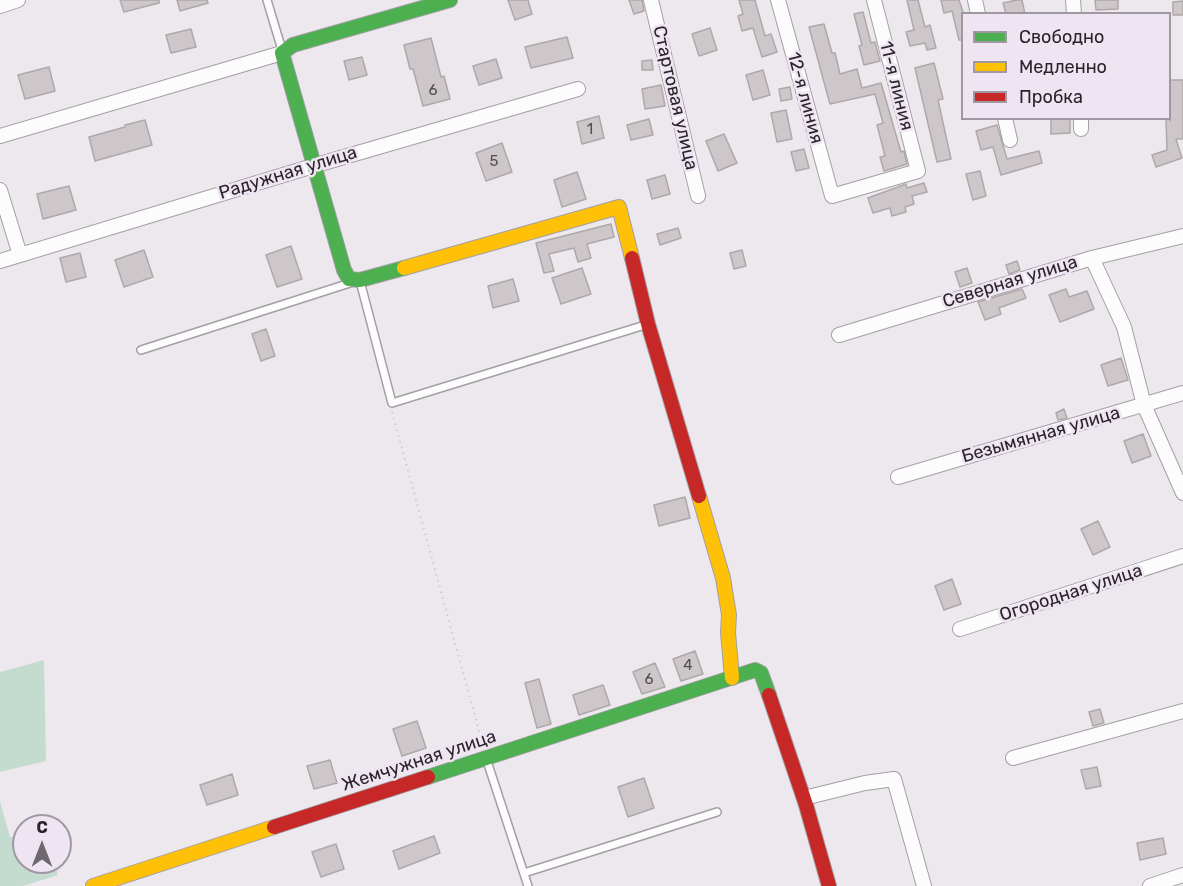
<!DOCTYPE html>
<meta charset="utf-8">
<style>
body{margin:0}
#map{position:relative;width:1183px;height:886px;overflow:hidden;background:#ede8ee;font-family:Rubik,sans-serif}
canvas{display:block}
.legend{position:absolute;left:961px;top:12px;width:210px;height:108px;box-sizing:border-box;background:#eee4f2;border:2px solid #9f97a2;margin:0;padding:8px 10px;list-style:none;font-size:18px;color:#282429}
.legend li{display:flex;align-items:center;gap:12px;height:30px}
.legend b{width:30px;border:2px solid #9f97a2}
.north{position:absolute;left:12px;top:814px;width:60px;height:60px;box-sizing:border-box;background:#eee4f2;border:2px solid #9f97a2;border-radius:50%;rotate:0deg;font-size:16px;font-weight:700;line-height:24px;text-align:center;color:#282429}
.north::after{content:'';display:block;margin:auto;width:21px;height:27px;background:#6d696e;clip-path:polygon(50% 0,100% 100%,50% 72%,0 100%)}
</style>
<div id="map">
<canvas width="1183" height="886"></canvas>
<ul class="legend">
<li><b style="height:8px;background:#4caf50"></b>Свободно</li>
<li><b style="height:8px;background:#ffc107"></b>Медленно</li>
<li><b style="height:8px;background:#c62828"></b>Пробка</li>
</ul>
<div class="north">С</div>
</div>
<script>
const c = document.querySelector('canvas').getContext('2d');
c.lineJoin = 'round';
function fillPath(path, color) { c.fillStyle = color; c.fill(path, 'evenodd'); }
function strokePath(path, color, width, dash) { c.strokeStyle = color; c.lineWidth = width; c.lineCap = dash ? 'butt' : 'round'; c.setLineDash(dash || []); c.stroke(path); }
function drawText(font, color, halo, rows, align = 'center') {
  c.font = font + ' Rubik,sans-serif'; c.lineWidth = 5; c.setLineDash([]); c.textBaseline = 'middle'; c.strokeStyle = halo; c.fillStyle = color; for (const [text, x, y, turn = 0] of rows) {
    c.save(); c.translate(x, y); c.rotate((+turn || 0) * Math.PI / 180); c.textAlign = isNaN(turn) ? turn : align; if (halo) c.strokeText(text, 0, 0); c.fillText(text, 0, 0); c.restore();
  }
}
const green = new Path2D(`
 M 44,660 L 46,761 L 0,772 L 0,672 Z
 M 0,801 L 10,837 L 24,837 L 24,862 L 54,862 L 58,875 L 23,886 L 0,886 Z`);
const building = new Path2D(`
 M 120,0 L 159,0 L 159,3 L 124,12 Z
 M 177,0 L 207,0 L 208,3 L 180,11 Z
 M 508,0 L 528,0 L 532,14 L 515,20 Z
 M 629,0 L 642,0 L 644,11 L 634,14 Z
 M 739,0 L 755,0 L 765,36 L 771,34 L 777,52 L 762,57 L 753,28 L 742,31 L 738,16 L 743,14 Z
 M 907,0 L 918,0 L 925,27 L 930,25 L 936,48 L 927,50 L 925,43 L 910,46 L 906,32 L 914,30 Z
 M 941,0 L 959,0 L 963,12 L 963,40 L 959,40 L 952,11 L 944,13 Z
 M 1017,0 L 1022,0 L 1025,14 L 1006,14 L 1003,3 Z
 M 1095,0 L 1118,0 L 1118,9 L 1096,10 Z
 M 1183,1 L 1183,15 L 1173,15 L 1173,2 Z
 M 863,12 L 871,43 L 875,42 L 880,61 L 864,65 L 859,46 L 862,45 L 854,14 Z
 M 824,24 L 832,53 L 835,53 L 840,74 L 857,69 L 862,88 L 881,83 L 901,152 L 904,151 L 907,164 L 884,171 L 880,157 L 885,156 L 877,125 L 883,123 L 875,94 L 830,104 L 809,27 Z
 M 710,28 L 717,50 L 699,56 L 692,34 Z
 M 191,29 L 196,47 L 171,53 L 166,35 Z
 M 567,37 L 573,58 L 531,68 L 525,47 Z
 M 431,38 L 441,77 L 444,76 L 450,99 L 423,106 L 413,69 L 410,69 L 404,45 Z
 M 362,57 L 367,75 L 349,80 L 344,61 Z
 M 496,59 L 502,78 L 479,85 L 473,66 Z
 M 652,60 L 653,70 L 642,70 L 642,61 Z
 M 934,63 L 943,99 L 938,100 L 951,159 L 937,162 L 915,68 Z
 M 49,67 L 55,91 L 25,99 L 18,75 Z
 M 763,70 L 770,95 L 753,100 L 746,75 Z
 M 1170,80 L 1183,80 L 1183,139 L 1176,139 L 1182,158 L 1156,167 L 1152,155 L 1167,150 L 1166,118 L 1169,118 L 1170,121 Z
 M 661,85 L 665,106 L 645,109 L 642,89 Z
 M 790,87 L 792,99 L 781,101 L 779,89 Z
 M 786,110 L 792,139 L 777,142 L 771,113 Z
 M 599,116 L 604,138 L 582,144 L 577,122 Z
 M 1051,118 L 1070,118 L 1070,133 L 1051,134 Z
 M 649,119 L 653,135 L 631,140 L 627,125 Z
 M 145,120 L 152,145 L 95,161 L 89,137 L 125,127 L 125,125 Z
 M 997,125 L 1007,159 L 1039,151 L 1042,163 L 1001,175 L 993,147 L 981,150 L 976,131 Z
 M 724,134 L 737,163 L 718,171 L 706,141 Z
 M 502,143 L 512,172 L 486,181 L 476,153 Z
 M 804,149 L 809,168 L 796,171 L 791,152 Z
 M 980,171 L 986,196 L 973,200 L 966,174 Z
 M 577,172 L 586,199 L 562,207 L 554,180 Z
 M 665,175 L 670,194 L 652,199 L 647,180 Z
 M 924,183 L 927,192 L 912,196 L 914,204 L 905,207 L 906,212 L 892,216 L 890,208 L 873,213 L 868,198 L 906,184 L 907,188 Z
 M 69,186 L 76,210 L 43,219 L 37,194 Z
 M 611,224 L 614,237 L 587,244 L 591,258 L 578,262 L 574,248 L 549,254 L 554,271 L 544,273 L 536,243 Z
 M 678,228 L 681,238 L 660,245 L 657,234 Z
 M 291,246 L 302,279 L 277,287 L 266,255 Z
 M 144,250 L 153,277 L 124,287 L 115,260 Z
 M 742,250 L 746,266 L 734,269 L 730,253 Z
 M 80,253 L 86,277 L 66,282 L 60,258 Z
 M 1017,261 L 1020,270 L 1009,274 L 1006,265 Z
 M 582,268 L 591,294 L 561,304 L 552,278 Z
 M 967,268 L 972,283 L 960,287 L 955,272 Z
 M 513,279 L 519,301 L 493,308 L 488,286 Z
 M 1022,289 L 1026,298 L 999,308 L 1001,314 L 985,320 L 978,302 Z
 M 1066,289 L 1069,297 L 1087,291 L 1094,309 L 1060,322 L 1049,295 Z
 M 266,329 L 275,356 L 261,361 L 252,334 Z
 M 1121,358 L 1128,380 L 1108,386 L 1101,365 Z
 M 1064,409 L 1067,418 L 1058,420 L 1056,413 Z
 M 1143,434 L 1151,456 L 1132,463 L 1124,441 Z
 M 685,497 L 690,518 L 659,526 L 654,505 Z
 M 1098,521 L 1110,547 L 1093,555 L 1081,529 Z
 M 952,579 L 961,604 L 944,610 L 935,586 Z
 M 695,651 L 703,674 L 681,681 L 673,659 Z
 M 655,663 L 665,687 L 642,694 L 633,672 Z
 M 539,679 L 551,724 L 537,728 L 525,683 Z
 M 603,685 L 610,705 L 579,715 L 573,695 Z
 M 1100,709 L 1104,723 L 1093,726 L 1089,712 Z
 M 417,721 L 426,748 L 402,756 L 393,729 Z
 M 330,760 L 337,783 L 314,789 L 307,766 Z
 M 1097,767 L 1101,786 L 1086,789 L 1081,770 Z
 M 232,774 L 238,795 L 207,805 L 200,785 Z
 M 644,778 L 654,808 L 628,817 L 618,787 Z
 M 434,836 L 440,853 L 399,869 L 393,851 Z
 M 1163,838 L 1166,854 L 1140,860 L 1137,843 Z
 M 336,844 L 344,869 L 321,877 L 312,852 Z`);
const path = new Path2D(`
 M 392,412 L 482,742`);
const lane = new Path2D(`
 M 267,0 L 282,50
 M 360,281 L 392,403 L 645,325
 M 141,350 L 350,283
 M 487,761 L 528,886
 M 524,873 L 717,812`);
const street = new Path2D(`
 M 651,0 L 698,196
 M 778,0 L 832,196 L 918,171 L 874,0
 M 975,0 L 978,14
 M 1073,0 L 1074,14
 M 0,6 L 18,0
 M 1005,118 L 1010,140
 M 1081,118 L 1081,129
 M 0,136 L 282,53
 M 0,190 L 20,255
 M 1092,258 L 1124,327 L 1144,405 L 1183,493
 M 0,261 L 313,166 L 578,89
 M 839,335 L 1092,258 L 1183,236
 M 898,477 L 1183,393
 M 960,629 L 1183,556
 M 1013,758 L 1183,711
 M 804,798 L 865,783 L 894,779 L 924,886
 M 1150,886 L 1183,875`);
const fast = new Path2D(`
 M 404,268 L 360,280 L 349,279 L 344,270 L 282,53 L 293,45 L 450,0
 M 428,777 L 755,670 L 761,673 L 769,695`);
const slow = new Path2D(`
 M 404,268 L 619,207 L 632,258
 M 699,496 L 723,578 L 729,615 L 728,632 L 732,678
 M 93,886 L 274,827`);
const jam = new Path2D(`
 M 632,258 L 648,324 L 699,496
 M 769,695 L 806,805 L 829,886
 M 274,827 L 428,777`);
const numberNames = [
 ["6",433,91],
 ["1",590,130],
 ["5",494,162],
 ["4",688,666],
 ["6",649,680]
];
const streetNames = [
 ["11-я линия",896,86,76],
 ["Стартовая улица",675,98,77],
 ["12-я линия",805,98,75],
 ["Радужная улица",288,173,-17],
 ["Северная улица",1010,282,-17],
 ["Безымянная улица",1041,435,-16],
 ["Огородная улица",1071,593,-18],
 ["Жемчужная улица",419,761,-18]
];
fillPath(green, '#c4dcd0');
fillPath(building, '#cdc7c9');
strokePath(building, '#aea8aa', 1.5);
strokePath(lane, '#a39fa4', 10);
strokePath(street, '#a39fa4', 16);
strokePath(fast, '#a39fa4', 16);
strokePath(slow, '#a39fa4', 16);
strokePath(jam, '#a39fa4', 16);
strokePath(path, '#cccace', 2, [1.5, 4.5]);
strokePath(lane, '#fcfcfc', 7);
strokePath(street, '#fcfcfc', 14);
strokePath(fast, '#4caf50', 14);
strokePath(slow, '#ffc107', 14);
strokePath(jam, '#c62828', 14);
drawText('15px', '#514d51', null, numberNames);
drawText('18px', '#282429', '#eee4f2', streetNames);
</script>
